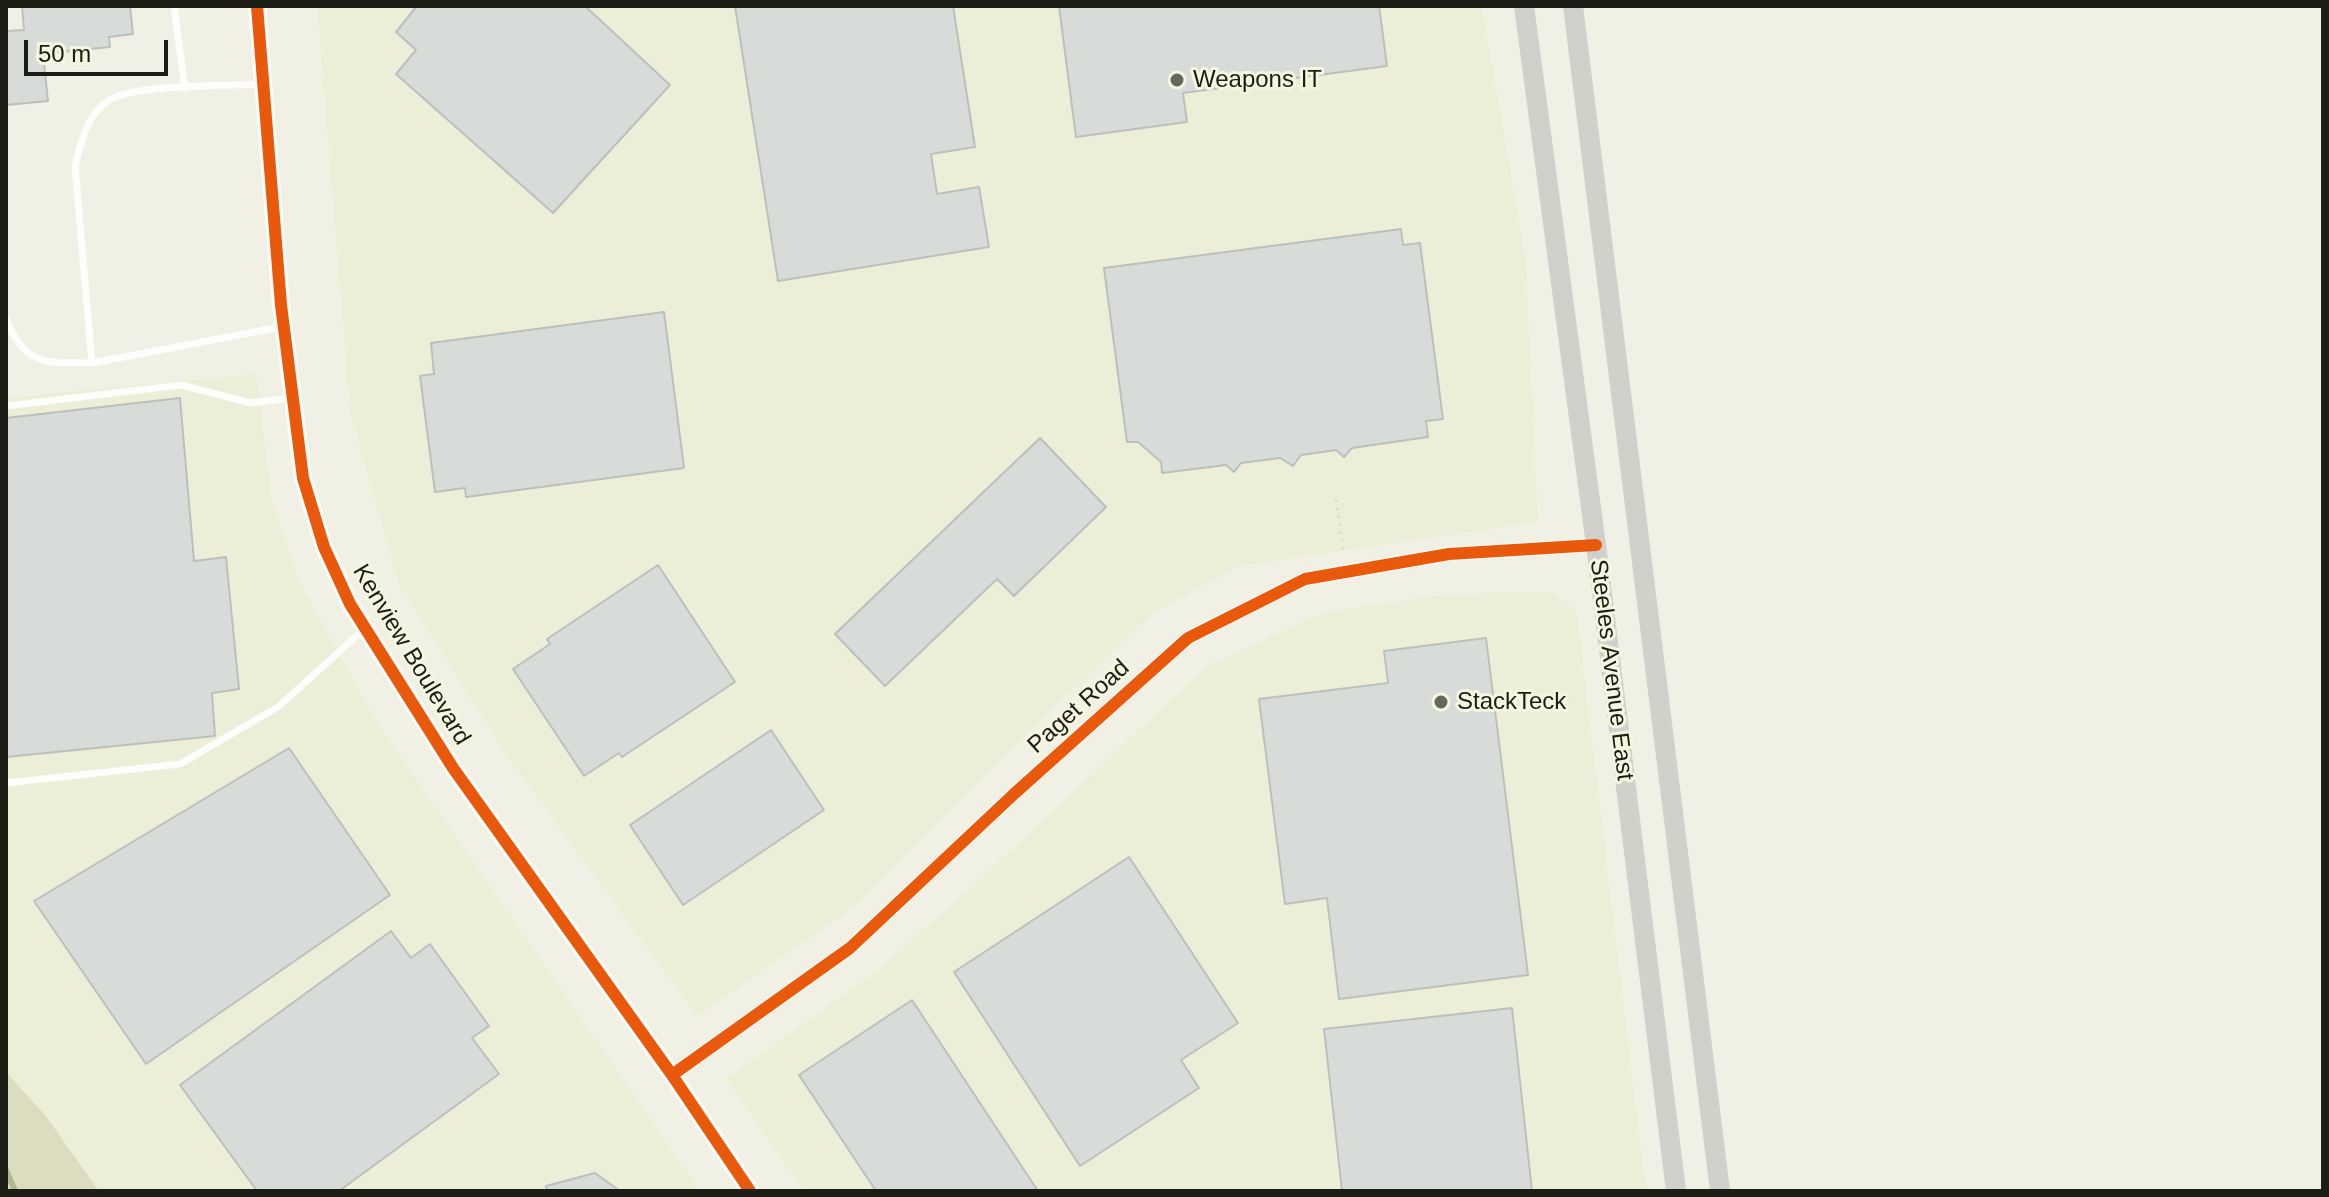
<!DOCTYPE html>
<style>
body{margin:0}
#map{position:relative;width:2329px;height:1197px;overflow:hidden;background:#f0f1e4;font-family:Helvetica,sans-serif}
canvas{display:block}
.frame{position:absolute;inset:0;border:8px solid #1c1d14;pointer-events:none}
.scale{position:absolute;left:24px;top:40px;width:144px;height:36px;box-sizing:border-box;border:4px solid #1c1d14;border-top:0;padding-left:10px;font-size:24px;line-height:28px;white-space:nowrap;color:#1c1d14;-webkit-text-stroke:6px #f4f6df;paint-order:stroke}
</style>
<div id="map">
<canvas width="2329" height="1197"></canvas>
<div class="frame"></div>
<div class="scale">50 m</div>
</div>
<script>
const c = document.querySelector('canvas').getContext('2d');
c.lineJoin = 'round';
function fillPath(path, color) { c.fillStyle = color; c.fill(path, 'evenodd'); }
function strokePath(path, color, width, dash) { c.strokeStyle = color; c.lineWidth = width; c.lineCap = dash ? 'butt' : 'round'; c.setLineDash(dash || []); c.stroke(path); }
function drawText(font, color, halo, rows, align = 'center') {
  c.font = font + ' Helvetica,sans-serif'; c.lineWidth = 6; c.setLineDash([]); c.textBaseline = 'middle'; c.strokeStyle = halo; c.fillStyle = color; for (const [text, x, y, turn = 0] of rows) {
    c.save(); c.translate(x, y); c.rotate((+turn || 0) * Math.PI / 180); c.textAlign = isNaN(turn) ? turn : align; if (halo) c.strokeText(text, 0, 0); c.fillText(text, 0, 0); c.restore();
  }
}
const built = new Path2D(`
 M 317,6 L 1482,6 L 1526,262 L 1538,522 L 1240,566 L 1154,612 L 1043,718 L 855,906 L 697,1016 L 504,751 L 399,584 L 350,412 Z
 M 256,374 L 271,496 L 300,583 L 374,718 L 700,1191 L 99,1191 L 45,1115 L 6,1072 L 6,398 Z
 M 1553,592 L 1577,613 L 1646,1191 L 804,1191 L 727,1079 L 876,972 L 981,879 L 1209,665 L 1325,612 L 1449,594 Z`);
const green = new Path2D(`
 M 6,1072 L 45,1115 L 99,1191 L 6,1191 Z`);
const stream = new Path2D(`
 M 6,1170 L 15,1191`);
const building = new Path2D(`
 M 22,6 L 130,6 L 133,34 L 109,37 L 110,47 L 43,54 L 48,101 L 6,105 L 6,31 L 24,30 Z
 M 417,6 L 585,6 L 670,85 L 553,213 L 396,74 L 416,50 L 396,32 Z
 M 735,6 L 953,6 L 975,147 L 931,154 L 937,194 L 979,187 L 989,247 L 778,281 Z
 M 1059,6 L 1379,6 L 1387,66 L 1183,93 L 1187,122 L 1076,137 Z
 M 1401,229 L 1403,245 L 1420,243 L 1443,419 L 1426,421 L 1428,437 L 1352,448 L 1344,457 L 1336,450 L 1301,455 L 1293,466 L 1280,458 L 1241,463 L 1234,472 L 1226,465 L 1162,473 L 1161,462 L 1138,442 L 1127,442 L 1104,268 Z
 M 664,312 L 684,468 L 466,497 L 465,488 L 435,492 L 420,376 L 434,374 L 431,343 Z
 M 180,398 L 194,561 L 226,557 L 239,689 L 212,693 L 215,736 L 6,757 L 6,418 Z
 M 1040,438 L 1106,507 L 1014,596 L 997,579 L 885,686 L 835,634 Z
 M 658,565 L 735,682 L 622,757 L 619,753 L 584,776 L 513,669 L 550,644 L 547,639 Z
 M 1486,638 L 1528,975 L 1339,999 L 1327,898 L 1285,904 L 1259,699 L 1388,683 L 1384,651 Z
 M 771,730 L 824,810 L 683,905 L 630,825 Z
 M 289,748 L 390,895 L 146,1064 L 34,901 Z
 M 1129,857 L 1238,1023 L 1181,1060 L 1199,1088 L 1080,1166 L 954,972 Z
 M 391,931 L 411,958 L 430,944 L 489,1026 L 472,1038 L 499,1074 L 339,1191 L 257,1191 L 180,1085 Z
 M 912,1000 L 1038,1191 L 876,1191 L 799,1075 Z
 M 1512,1008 L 1532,1191 L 1342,1191 L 1324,1029 Z
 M 595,1173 L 620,1191 L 547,1191 L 546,1186 Z`);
const path = new Path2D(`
 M 1336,500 L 1344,555`);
const service = new Path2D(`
 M 174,6 L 185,88
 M 261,84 C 227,86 133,84 108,101 C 87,115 81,142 75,166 L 92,363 L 281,327
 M 6,318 C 24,367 47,363 92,363
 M 6,406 L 181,385 L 251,403 L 292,398
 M 6,783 L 180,764 L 278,707 L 363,630`);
const minor = new Path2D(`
 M 672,1075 L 850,948 L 1014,794 L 1188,638 L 1305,579 L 1449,554 L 1596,545`);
const tertiary = new Path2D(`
 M 257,6 L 281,305 L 303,478 L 324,547 L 350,604 L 453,768 L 672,1075 L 750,1191`);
const secondary = new Path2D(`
 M 1524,6 L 1596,545 L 1676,1191
 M 1573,6 L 1720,1191`);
const cycleway = new Path2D(`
 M 257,6 L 281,305 L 303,478 L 324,547 L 350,604 L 453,768 L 672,1075 L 750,1191
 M 672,1075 L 850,948 L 1014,794 L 1188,638 L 1305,579 L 1449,554 L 1596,545`);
const markers = [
 [1177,80,8,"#66675d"],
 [1441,702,8,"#66675d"]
];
const poiNames = [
 ["Weapons IT",1193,80],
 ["StackTeck",1457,702]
];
const streetNames = [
 ["Kenview Boulevard",411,655,59],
 ["Steeles Avenue East",1611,670,83],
 ["Paget Road",1079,707,-42]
];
fillPath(built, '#eceed7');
fillPath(green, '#dbdcc0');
strokePath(stream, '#b4b68c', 6);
fillPath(building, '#d8dcd9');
strokePath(building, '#bcc0bd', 2);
strokePath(path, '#d6d8d3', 3, [2, 6]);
strokePath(service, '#fdfdfb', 7);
strokePath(minor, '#fdfdfb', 14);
strokePath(tertiary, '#fdfdfb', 18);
strokePath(secondary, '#d0d1ca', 20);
strokePath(cycleway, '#e8590c', 12);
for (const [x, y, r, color] of markers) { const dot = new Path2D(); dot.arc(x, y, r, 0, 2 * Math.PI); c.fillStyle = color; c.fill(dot); strokePath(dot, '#f4f6df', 3); }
drawText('24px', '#1c1d14', '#f4f6df', poiNames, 'left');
drawText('24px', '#1c1d14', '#f4f6df', streetNames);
</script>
